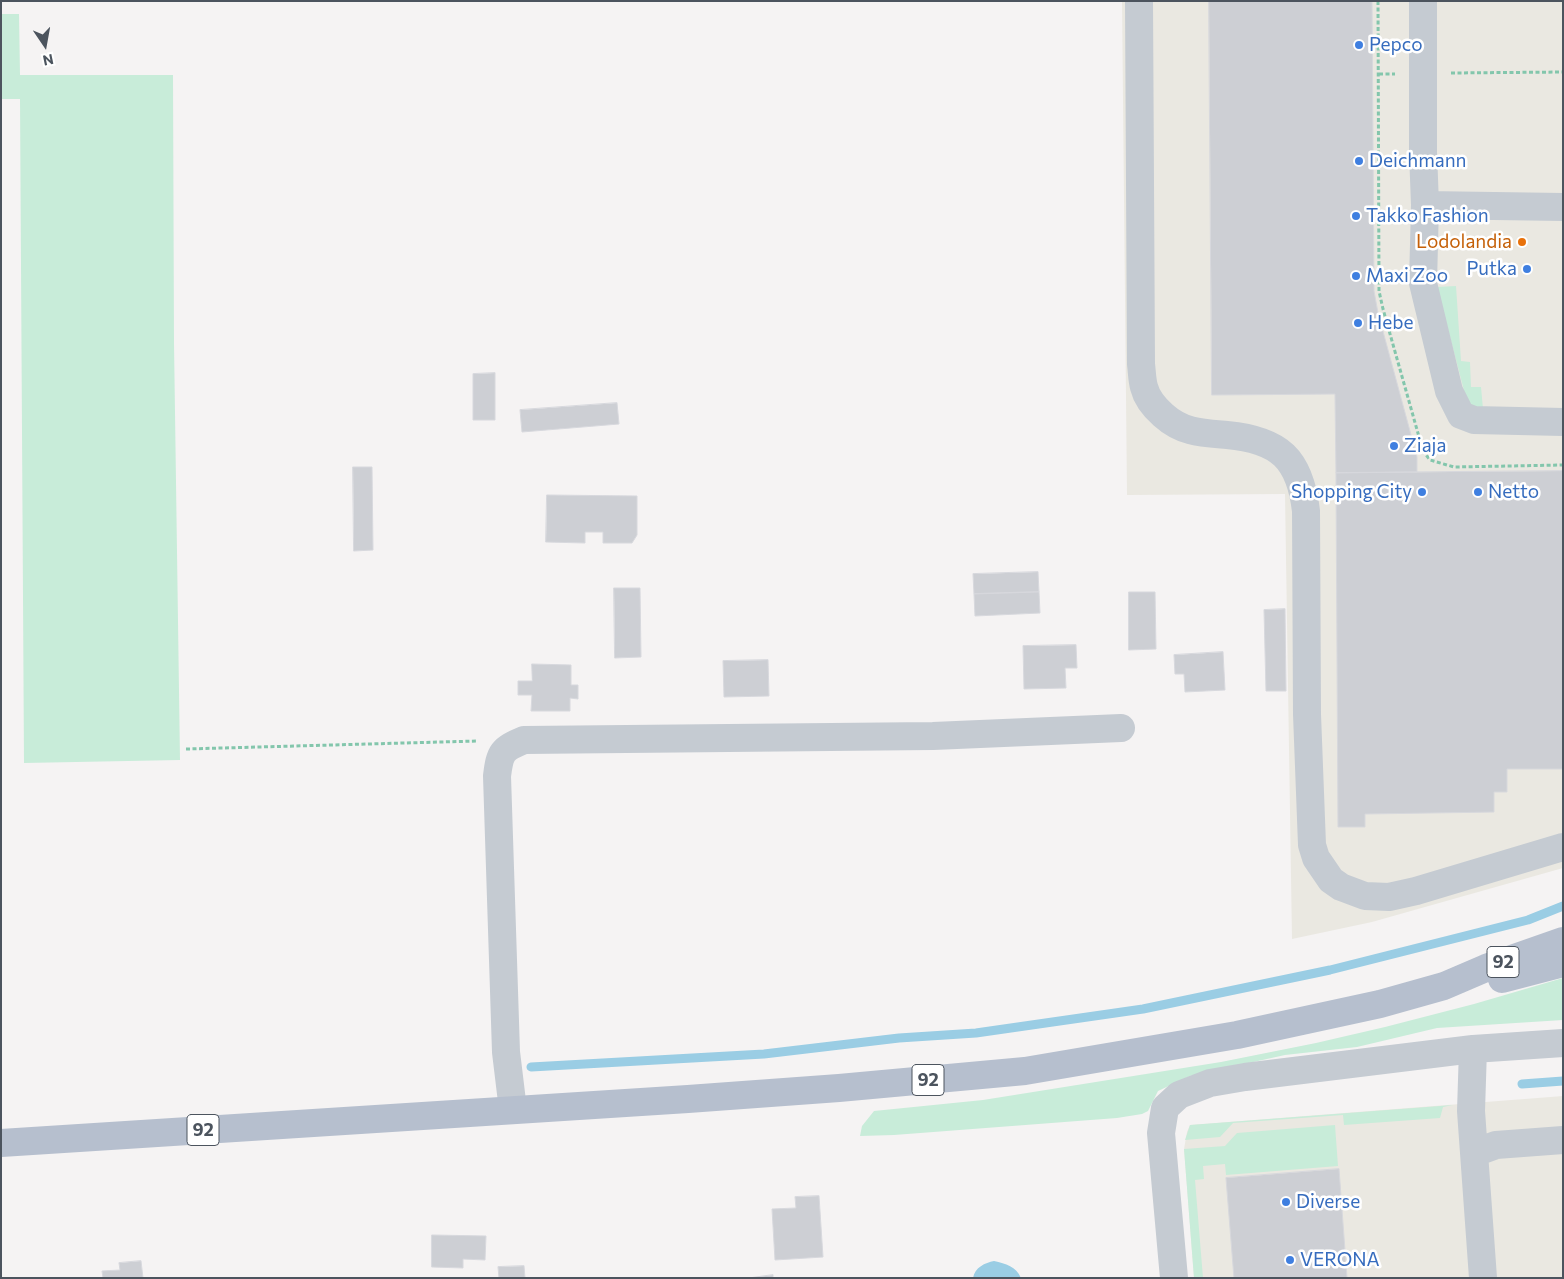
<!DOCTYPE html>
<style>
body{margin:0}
#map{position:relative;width:1564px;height:1279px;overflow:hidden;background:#f5f3f3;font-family:Commissioner,sans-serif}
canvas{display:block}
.frame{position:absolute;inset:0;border:2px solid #4c545e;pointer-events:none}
.north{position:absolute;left:20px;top:20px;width:50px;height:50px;-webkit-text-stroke:4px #fff;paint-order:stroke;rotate:168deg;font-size:14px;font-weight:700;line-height:20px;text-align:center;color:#4c545e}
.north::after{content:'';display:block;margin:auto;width:18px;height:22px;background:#4c545e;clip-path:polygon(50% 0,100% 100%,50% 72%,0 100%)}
</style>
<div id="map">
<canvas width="1564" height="1279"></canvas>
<div class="frame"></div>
<div class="north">N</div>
</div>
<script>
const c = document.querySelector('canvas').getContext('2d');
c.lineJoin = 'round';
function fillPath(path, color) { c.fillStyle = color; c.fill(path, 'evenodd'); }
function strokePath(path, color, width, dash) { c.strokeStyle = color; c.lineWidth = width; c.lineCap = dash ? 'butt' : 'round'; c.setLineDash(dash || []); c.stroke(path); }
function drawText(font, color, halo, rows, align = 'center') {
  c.font = font + ' Commissioner,sans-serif'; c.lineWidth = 5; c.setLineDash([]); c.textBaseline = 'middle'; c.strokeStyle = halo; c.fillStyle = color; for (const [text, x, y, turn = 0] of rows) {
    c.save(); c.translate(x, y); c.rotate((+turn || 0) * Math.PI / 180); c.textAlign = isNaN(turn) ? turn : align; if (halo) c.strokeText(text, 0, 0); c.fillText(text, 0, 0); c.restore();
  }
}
const commercial = new Path2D(`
 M 1122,1 L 1563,1 L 1563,868 L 1372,922 L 1292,939 L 1285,494 L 1127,495 Z
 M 1563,1096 L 1563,1278 L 1194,1278 L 1184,1149 L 1187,1132 L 1190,1125 Z`);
const green = new Path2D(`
 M 1,14 L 19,14 L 20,75 L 173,75 L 174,343 L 180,760 L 24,763 L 20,99 L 1,99 Z
 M 1456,286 L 1461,361 L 1470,362 L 1471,387 L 1481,387 L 1483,409 L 1472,409 L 1467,402 L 1437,287 Z
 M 1563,978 L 1563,1020 L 1437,1028 L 1357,1047 L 1285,1055 L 1190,1076 L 1158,1091 L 1148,1111 L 1142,1114 L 1117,1118 L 894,1135 L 860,1136 L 862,1126 L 874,1111 L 983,1100 L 1221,1062 L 1316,1043 L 1385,1027 L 1474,1004 Z
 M 1453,1105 L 1443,1107 L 1440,1118 L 1344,1125 L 1343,1115 L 1233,1123 L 1220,1137 L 1185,1140 L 1190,1125 Z
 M 1335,1125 L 1338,1166 L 1226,1175 L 1225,1164 L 1203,1166 L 1204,1179 L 1195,1180 L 1203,1278 L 1194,1278 L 1184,1149 L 1225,1146 L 1237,1133 Z`);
const water = new Path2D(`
 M 994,1261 C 1006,1264 1016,1266 1021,1278 L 973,1278 C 975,1267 985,1263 994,1261 Z`);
const stream = new Path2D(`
 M 531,1067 L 764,1054 L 899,1038 L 976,1033 L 1143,1009 L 1330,970 L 1528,920 L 1563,906
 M 1522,1084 L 1563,1081`);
const building = new Path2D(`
 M 1209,1 L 1372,1 L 1374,291 L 1378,313 L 1417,457 L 1417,472 L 1336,473 L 1335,394 L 1212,395 Z
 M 495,373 L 495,420 L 473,420 L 473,374 Z
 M 617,403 L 619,424 L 522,432 L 520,410 Z
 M 353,467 L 372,467 L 373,550 L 354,551 Z
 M 1563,471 L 1563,769 L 1507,769 L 1507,792 L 1494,792 L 1494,812 L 1365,814 L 1365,827 L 1338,827 L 1336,473 Z
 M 547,495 L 637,496 L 637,535 L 632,543 L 603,543 L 603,532 L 585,532 L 585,543 L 546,542 Z
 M 1038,572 L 1039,592 L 974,594 L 973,574 Z
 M 614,588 L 640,588 L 641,657 L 615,658 Z
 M 1039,592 L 1040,613 L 975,616 L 974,594 Z
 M 1129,592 L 1155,592 L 1156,649 L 1129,650 Z
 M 1285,609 L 1286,691 L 1266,691 L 1264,610 Z
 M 1076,645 L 1077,668 L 1065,668 L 1066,688 L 1024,689 L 1023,646 Z
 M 1223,652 L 1225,690 L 1185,692 L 1184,674 L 1175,674 L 1174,655 Z
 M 768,660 L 769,696 L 724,697 L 723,661 Z
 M 532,664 L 571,665 L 571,685 L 578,685 L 578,699 L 570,698 L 570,711 L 531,711 L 532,695 L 518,695 L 518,681 L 532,681 Z
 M 1339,1169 L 1347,1278 L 1234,1278 L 1226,1178 Z
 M 819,1196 L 823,1257 L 775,1260 L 772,1209 L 796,1208 L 795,1197 Z
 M 432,1235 L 486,1236 L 485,1260 L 463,1259 L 463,1268 L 432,1267 Z
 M 141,1261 L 143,1278 L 103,1278 L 102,1271 L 120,1270 L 119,1263 Z
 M 524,1266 L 525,1278 L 499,1278 L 498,1267 Z
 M 773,1275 L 773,1278 L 749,1278 Z`);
const path = new Path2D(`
 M 1378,1 L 1379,291 L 1383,309 L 1423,451 L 1430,460 L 1454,467 L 1563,465
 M 1451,73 L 1563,72
 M 1379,74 L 1395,74
 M 186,749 L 477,741`);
const minor = new Path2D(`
 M 1139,1 L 1141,364 C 1142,372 1142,380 1144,387 C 1147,399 1154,407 1163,415 C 1183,433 1202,433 1227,435 C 1280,440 1300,459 1306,511 L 1307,714 L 1312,845 L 1316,858 L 1331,880 L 1341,887 L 1365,896 L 1389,897 L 1416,891 L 1563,847
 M 1423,1 L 1423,152 L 1425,205 L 1563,207
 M 1425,205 L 1423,283 L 1449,391 L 1461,415 L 1474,420 L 1563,422
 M 1473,1049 L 1471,1111 L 1483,1278
 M 513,1110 L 506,1052 L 497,776 C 500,752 502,749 524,740 L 933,736 L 1121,728
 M 1474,1153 L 1496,1145 L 1563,1140
 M 1174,1278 L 1161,1133 L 1165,1108 L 1179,1095 L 1210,1083 L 1245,1077 L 1473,1049 L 1563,1043`);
const major = new Path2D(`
 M 1502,979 L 1563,963
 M 1,1143 L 688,1099 L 839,1088 L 1025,1071 L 1237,1035 L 1380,1004 L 1444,986 L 1486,968 L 1563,941`);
const markers = [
 [1359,45,5,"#3f7fe0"],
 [1359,161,5,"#3f7fe0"],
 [1356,216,5,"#3f7fe0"],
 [1522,242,5,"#e8710a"],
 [1527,269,5,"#3f7fe0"],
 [1356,276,5,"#3f7fe0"],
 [1358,323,5,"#3f7fe0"],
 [1394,446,5,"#3f7fe0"],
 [1422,492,5,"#3f7fe0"],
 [1478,492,5,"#3f7fe0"],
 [1286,1202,5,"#3f7fe0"],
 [1290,1260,5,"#3f7fe0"]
];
const shields = [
 [1503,962,32],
 [928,1080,32],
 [203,1130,32]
];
const shieldNames = [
 ["92",1503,962],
 ["92",928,1080],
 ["92",203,1130]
];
const shopNames = [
 ["Pepco",1369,45],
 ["Deichmann",1369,161],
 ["Takko Fashion",1366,216],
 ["Putka",1517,269,"right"],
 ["Maxi Zoo",1366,276],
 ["Hebe",1368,323],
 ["Ziaja",1404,446],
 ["Shopping City",1412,492,"right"],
 ["Netto",1488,492],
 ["Diverse",1296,1202],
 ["VERONA",1300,1260]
];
const foodNames = [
 ["Lodolandia",1512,242]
];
fillPath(commercial, '#eae8e1');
fillPath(green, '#c8ecd9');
fillPath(water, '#9acde4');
strokePath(stream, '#9acde4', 9);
fillPath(building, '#cdcfd4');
strokePath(building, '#d7d8dd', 1);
strokePath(path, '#83c6ac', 3, [4, 2.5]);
strokePath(minor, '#c5cbd2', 28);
strokePath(major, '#b6bfce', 28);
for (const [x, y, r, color] of markers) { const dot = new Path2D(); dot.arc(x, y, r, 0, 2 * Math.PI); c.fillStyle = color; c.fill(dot); strokePath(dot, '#fff', 2); }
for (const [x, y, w] of shields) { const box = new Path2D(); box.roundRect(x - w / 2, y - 15.5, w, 31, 4); c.fillStyle = '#fff'; c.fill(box); strokePath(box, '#4c545e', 1); }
drawText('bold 18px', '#4c545e', null, shieldNames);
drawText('19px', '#366cbe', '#fff', shopNames, 'left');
drawText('19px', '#c56008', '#fff', foodNames, 'right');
</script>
